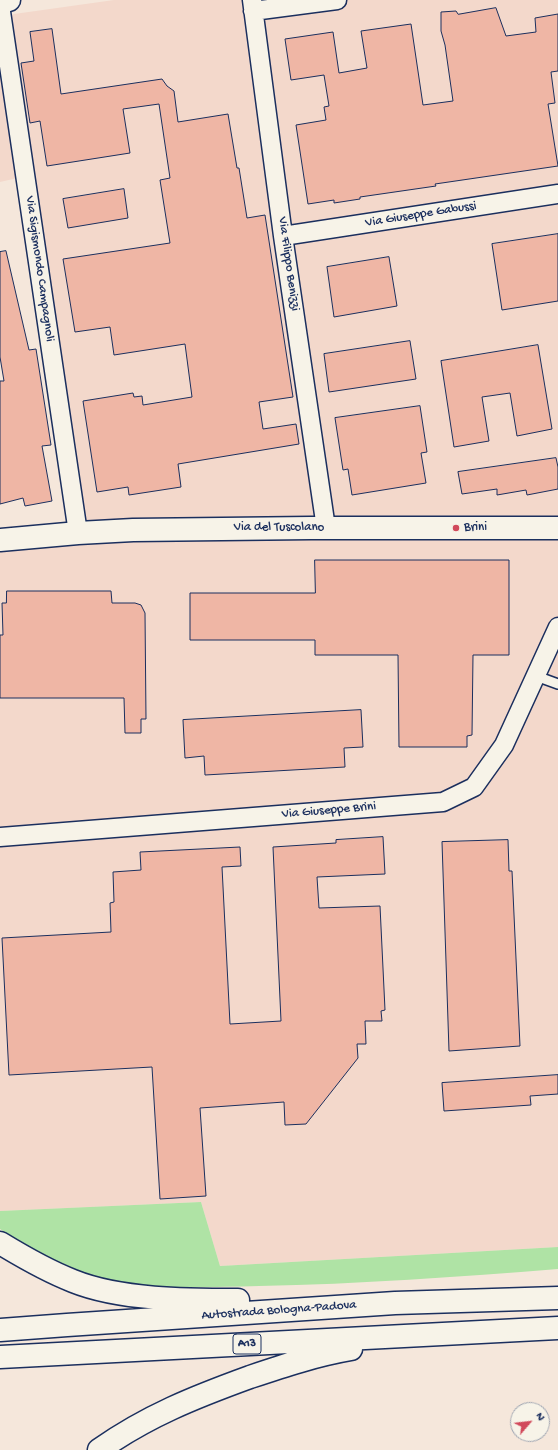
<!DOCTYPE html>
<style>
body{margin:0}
#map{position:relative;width:558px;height:1450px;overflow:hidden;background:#f5e7db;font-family:"Gochi Hand",sans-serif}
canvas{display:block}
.north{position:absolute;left:510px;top:1402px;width:40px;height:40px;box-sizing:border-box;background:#f7f3e8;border:1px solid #9fa5b1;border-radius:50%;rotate:62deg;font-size:11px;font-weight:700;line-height:16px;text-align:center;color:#1b2f5e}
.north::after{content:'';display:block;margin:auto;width:14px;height:18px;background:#d1495b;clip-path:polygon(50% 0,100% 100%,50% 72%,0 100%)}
</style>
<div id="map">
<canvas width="558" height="1450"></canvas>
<div class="north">N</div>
</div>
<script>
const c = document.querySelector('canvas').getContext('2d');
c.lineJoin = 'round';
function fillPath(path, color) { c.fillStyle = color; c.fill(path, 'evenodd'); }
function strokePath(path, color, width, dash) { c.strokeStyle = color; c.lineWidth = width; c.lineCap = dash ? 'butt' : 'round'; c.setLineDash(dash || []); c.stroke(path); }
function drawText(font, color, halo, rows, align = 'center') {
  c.font = font + ' "Gochi Hand",sans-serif'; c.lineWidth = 3.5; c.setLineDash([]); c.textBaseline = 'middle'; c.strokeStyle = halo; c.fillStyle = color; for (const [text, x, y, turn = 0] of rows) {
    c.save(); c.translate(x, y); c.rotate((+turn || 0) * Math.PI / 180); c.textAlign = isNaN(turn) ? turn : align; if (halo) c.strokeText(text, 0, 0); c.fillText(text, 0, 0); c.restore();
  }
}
const built = new Path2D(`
 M 114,0 L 558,0 L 558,1247 L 220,1266 L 201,1202 L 0,1211 L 0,533 L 78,528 L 22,177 L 0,182 L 0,16 Z`);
const green = new Path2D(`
 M 201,1202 L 220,1266 L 558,1247 L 558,1269 C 459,1277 359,1284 259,1286 C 206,1287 149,1291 97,1278 C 62,1269 30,1249 0,1229 L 0,1211 Z`);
const building = new Path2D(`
 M 496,8 L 506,36 L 536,32 L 535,18 L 558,14 L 558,71 L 551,72 L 555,103 L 548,104 L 558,166 L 435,184 L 436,186 L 360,197 L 360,199 L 334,203 L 334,200 L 308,204 L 296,125 L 326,120 L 324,107 L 329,106 L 324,75 L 291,80 L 285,39 L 333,32 L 339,73 L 367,68 L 361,31 L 411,24 L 423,105 L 453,101 L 445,45 L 441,31 L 441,12 L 456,11 L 458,14 Z
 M 52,29 L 61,94 L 162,79 L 167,86 L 174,91 L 178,122 L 228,114 L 237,168 L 239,168 L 247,218 L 265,215 L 293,397 L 259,402 L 263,429 L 296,424 L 299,444 L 178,464 L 181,487 L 129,495 L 128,487 L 97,492 L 83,401 L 133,393 L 134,397 L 142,396 L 143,405 L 192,397 L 185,344 L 114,355 L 110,327 L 75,332 L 63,259 L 170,243 L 160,180 L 170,178 L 159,104 L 123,109 L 130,153 L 47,166 L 40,121 L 30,123 L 21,63 L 34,61 L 30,32 Z
 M 124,189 L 128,218 L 68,228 L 63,199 Z
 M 558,234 L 558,301 L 502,310 L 492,244 Z
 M 6,251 L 29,350 L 36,349 L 51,445 L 42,446 L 52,501 L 25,506 L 23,498 L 0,504 L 0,381 L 4,381 L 0,357 L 0,252 Z
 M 389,257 L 397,306 L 334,317 L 327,267 Z
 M 410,341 L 416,379 L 329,392 L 324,354 Z
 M 538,345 L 552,429 L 517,436 L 510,393 L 482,397 L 489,441 L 454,447 L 441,361 Z
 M 420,406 L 427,452 L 421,453 L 426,483 L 352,495 L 348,469 L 343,470 L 335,418 Z
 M 556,458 L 558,467 L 558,489 L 527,495 L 526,490 L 497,495 L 497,489 L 462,494 L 458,472 Z
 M 315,560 L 509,560 L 509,655 L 473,655 L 472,735 L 467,736 L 467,747 L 399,747 L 398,655 L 315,655 L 315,640 L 190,640 L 190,593 L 315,593 Z
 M 7,591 L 111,591 L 112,603 L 135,603 L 141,605 L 145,613 L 146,719 L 141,719 L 141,733 L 125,733 L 124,698 L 0,698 L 0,635 L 3,635 L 2,603 L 6,603 Z
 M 361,710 L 363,747 L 344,748 L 345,767 L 205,775 L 204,756 L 185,758 L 183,720 Z
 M 383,837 L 385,874 L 317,877 L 319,908 L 380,906 L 385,1010 L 381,1011 L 382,1021 L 365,1021 L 366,1044 L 357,1044 L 358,1058 L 306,1124 L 285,1125 L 284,1102 L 200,1108 L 206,1196 L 160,1199 L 152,1067 L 9,1075 L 2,938 L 111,932 L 110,903 L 114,902 L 113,872 L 141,870 L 140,852 L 240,847 L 241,866 L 222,867 L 230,1024 L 281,1021 L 273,847 L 336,843 L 336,840 Z
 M 508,840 L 509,871 L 512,871 L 520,1046 L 449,1051 L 442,842 Z
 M 558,1075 L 558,1094 L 530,1096 L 531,1105 L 444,1111 L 442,1083 Z`);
const service = new Path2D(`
 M 536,676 L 558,684`);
const minor = new Path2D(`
 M 252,0 L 283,236 L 326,528
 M 0,5 L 78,533
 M 253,11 L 337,0
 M 283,236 L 558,194
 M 0,837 L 443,802 L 474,787 L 504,745 L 558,627`);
const tertiary = new Path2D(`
 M 0,540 L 78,533 L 133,530 L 311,528 L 558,528`);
const primary = new Path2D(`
 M 0,1 L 9,0`);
const motorway = new Path2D(`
 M 0,1243 C 23,1257 47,1271 73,1281 C 120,1300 187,1300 238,1300
 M 0,1330 L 67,1325 L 395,1303 L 558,1298
 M 0,1357 L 558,1328
 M 99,1450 C 147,1416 195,1397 250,1377 C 283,1366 316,1355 351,1349`);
const markers = [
 [456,528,4,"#d1495b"]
];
const shields = [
 [247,1344,28]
];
const shieldNames = [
 ["A13",247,1344]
];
const streetNames = [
 ["Via Giuseppe Gabussi",421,215,-9],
 ["Via Filippo Benizzi",288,264,82],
 ["Via Sigismondo Campagnoli",39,269,82],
 ["Via del Tuscolano",279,528],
 ["Via Giuseppe Brini",329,811,-5],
 ["Autostrada Bologna-Padova",279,1311,-4]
];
const poiNames = [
 ["Brini",464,528]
];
fillPath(built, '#f3d8cb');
fillPath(green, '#afe3a5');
fillPath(building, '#efb6a5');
strokePath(building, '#1b2f5e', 1);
strokePath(service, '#1b2f5e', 12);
strokePath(minor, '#1b2f5e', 21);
strokePath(tertiary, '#1b2f5e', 25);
strokePath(primary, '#1b2f5e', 25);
strokePath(motorway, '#1b2f5e', 25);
strokePath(service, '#f7f3e8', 9);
strokePath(minor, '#f7f3e8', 18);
strokePath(tertiary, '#f7f3e8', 22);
strokePath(primary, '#f7f3e8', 22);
strokePath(motorway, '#f7f3e8', 22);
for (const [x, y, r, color] of markers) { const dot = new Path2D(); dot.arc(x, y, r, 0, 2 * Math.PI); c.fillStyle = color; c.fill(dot); strokePath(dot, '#f7f3e8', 1.5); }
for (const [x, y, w] of shields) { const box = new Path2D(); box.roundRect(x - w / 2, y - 10, w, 20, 3); c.fillStyle = '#f7f3e8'; c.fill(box); strokePath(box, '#1b2f5e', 1); }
drawText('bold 12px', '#1b2f5e', null, shieldNames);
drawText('13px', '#1b2f5e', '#f7f3e8', streetNames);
drawText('13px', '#1b2f5e', '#f7f3e8', poiNames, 'left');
</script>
